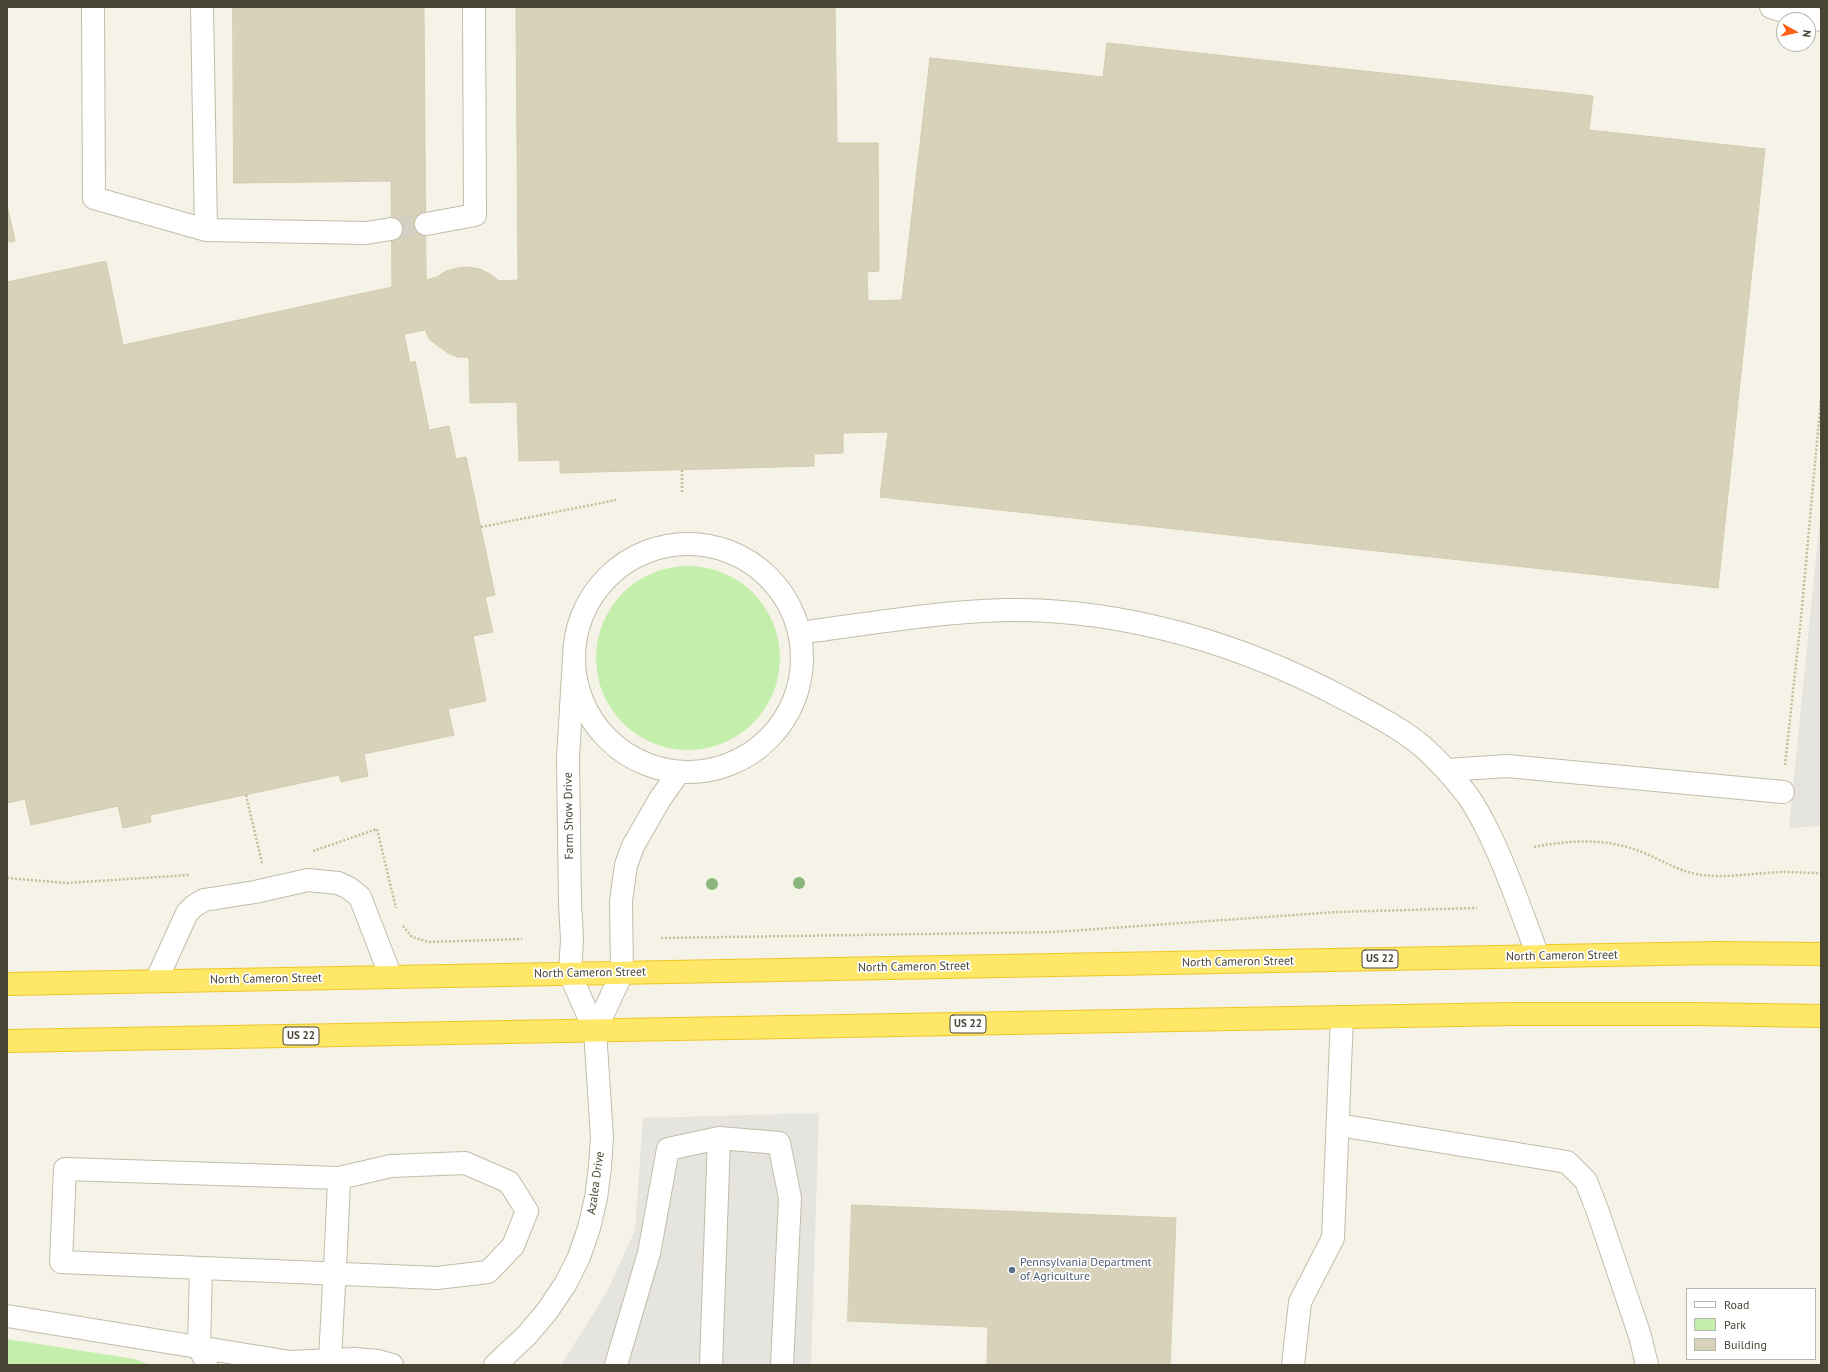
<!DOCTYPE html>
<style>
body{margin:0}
#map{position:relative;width:1828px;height:1372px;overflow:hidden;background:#f5f3e7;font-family:"PT Sans",sans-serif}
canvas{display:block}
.frame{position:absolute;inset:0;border:8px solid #494535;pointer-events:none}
.legend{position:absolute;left:1686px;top:1288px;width:130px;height:72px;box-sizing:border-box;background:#fff;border:1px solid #b6b5ae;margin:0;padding:5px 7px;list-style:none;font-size:12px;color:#494535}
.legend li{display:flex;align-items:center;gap:8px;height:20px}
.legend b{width:20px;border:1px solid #b6b5ae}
.north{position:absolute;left:1776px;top:12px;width:40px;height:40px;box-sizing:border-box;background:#fff;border:1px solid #b6b5ae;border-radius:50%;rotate:98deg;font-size:11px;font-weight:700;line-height:16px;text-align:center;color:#494535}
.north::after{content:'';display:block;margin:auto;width:14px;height:18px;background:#ff6014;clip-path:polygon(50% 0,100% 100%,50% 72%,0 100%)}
</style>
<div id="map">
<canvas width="1828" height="1372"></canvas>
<div class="frame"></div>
<ul class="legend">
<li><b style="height:5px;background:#fff"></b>Road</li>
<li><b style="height:11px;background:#c4eeab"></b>Park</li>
<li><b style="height:11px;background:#d8d2bb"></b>Building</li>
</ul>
<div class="north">N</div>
</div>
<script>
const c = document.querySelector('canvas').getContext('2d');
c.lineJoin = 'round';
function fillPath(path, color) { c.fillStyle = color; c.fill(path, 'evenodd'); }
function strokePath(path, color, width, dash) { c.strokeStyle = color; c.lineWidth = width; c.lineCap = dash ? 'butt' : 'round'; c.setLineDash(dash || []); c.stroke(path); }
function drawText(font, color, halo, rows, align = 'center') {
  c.font = font + ' "PT Sans",sans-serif'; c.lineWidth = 3.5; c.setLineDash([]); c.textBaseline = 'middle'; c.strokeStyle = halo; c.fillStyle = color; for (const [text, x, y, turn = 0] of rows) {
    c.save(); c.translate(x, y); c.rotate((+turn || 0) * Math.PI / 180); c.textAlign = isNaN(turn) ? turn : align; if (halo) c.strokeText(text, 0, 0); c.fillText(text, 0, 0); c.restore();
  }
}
const green = new Path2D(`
 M596 658a92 92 0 1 1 184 0a92 92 0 1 1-184 0Z
 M 7,1339 L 134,1359 L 151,1365 L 7,1365 Z`);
const parking = new Path2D(`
 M 1821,508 L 1821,826 L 1789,828 Z
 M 819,1113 L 811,1365 L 561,1365 L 607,1292 L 635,1230 L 643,1118 Z`);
const building = new Path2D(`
 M 233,7 L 424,7 L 426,280 L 437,277 L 446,271 L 457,268 L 468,267 L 480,269 L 490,274 L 499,281 L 518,280 L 516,7 L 835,7 L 837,143 L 878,143 L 879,271 L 867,272 L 868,301 L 902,300 L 930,58 L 1103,77 L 1107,43 L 1593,96 L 1589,130 L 1765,149 L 1718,588 L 880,497 L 888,432 L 843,433 L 843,453 L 814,454 L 814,466 L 560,473 L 560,460 L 519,461 L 517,402 L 470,403 L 469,357 L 458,357 L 448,353 L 430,340 L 425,330 L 404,334 L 410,363 L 415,361 L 429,430 L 449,426 L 456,459 L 466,457 L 495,595 L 485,597 L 493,632 L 473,636 L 486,701 L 448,709 L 454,735 L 364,754 L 368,776 L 341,782 L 339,775 L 150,815 L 151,822 L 123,828 L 118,806 L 31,825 L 25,799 L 7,803 L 7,282 L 106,261 L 123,345 L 392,287 L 391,181 L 234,183 Z
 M 7,205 L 15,241 L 7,242 Z
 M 852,1205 L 1176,1218 L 1170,1365 L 987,1365 L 988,1327 L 848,1321 Z`);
const minorTunnel = new Path2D(`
 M 391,229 L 426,224`);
const path = new Path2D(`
 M 682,470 L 682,494
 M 481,527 L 616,500
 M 1785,765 L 1801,618 L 1821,397
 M 246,795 L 262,863
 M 1534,847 C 1568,840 1606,838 1639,851 C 1659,858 1675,870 1696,874 C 1723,879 1753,873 1781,872 C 1794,872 1808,873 1821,873
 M 313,851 L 377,829 L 396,908
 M 7,878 L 67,883 L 190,875
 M 403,926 L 412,937 L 429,942 L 522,939
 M 661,938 L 1054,932 L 1337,912 L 1477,908`);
const minor = new Path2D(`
 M 93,7 L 94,198 L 206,230 L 202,7
 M 1771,7 L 1796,15 L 1821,20
 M 426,224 L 475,215 L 474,7
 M 206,230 L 366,233 L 391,229
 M574 658a114 114 0 1 1 228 0a114 114 0 1 1-228 0Z
 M 799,633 C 867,624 936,612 1005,610 C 1123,608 1242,644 1345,699 C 1371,713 1399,727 1422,746 C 1439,761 1454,778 1468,796 C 1475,806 1482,819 1488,831 C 1508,871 1522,914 1538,956
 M 1447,770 L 1507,766 L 1783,792
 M 156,981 L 187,913 L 194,906 L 204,900 L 255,892 L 308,880 L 338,883 L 349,888 L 360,897 L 391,977
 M 595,1031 L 622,973 L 621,901 L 626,865 L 633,846 L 660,799 L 679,772
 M 1338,1125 L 1567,1162 L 1586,1181 L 1598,1212 L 1640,1336 L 1647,1365
 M 201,1268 L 199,1348 L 206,1361
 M 7,1316 L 290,1362 L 354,1359 L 378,1361 L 392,1365
 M 330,1360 C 333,1299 337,1239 339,1178 L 391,1166 L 465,1163 L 509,1182 L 527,1211 L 513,1246 L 488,1272 L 437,1278 L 61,1262 L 65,1169 L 339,1178
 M 495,1365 L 527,1335 L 548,1310 L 566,1283 L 579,1257 L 589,1228 L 596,1198 L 600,1167 L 602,1137 L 595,1031 L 570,974 L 572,939 L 570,904 L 568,758 L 574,658
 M 616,1365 L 649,1253 L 668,1149 L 719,1138 L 779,1143 L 790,1198 L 782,1365
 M 711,1365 L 719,1138
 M 1293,1365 L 1300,1302 L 1333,1238 L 1342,1017`);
const highway = new Path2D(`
 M 7,984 L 1717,953 L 1821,954
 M 7,1041 L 1513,1014 L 1695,1014 L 1821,1016`);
const trees = [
 [799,883],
 [712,884]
];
const markers = [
 [1012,1270,4,"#5c6f8a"]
];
const shields = [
 [1380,959,36],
 [968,1024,36],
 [301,1036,36]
];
const shieldNames = [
 ["US 22",1380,959],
 ["US 22",968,1024],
 ["US 22",301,1036]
];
const streetNames = [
 ["Farm Show Drive",569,816,-91],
 ["North Cameron Street",1562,956,-1],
 ["North Cameron Street",1238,962,-1],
 ["North Cameron Street",914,967,-1],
 ["North Cameron Street",590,973,-1],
 ["North Cameron Street",266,979,-1],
 ["Azalea Drive",596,1183,-82]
];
const serviceNames = [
 ["Pennsylvania Department",1020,1263],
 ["of Agriculture",1020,1277]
];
fillPath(green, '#c4eeab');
fillPath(parking, '#e6e4df');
fillPath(building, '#d8d2bb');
strokePath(building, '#d4cbad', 1);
strokePath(minorTunnel, '#d3d0c3', 22, [22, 11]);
strokePath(minor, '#c2bda8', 24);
strokePath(highway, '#eec728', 24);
strokePath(path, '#c5bd98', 2.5, [2, 2]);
strokePath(minor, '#fff', 22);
strokePath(highway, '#ffe768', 22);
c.fillStyle = '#8bb57a';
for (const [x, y] of trees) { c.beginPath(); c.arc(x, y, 6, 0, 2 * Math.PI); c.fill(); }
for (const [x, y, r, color] of markers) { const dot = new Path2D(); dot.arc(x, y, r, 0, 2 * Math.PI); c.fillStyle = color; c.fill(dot); strokePath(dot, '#fff', 1.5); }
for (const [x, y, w] of shields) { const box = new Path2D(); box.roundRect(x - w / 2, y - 9, w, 18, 3); c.fillStyle = '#fff'; c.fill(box); strokePath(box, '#494535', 1); }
drawText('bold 11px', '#494535', null, shieldNames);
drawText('12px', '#494535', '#fff', streetNames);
drawText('12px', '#4e5e75', '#fff', serviceNames, 'left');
</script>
